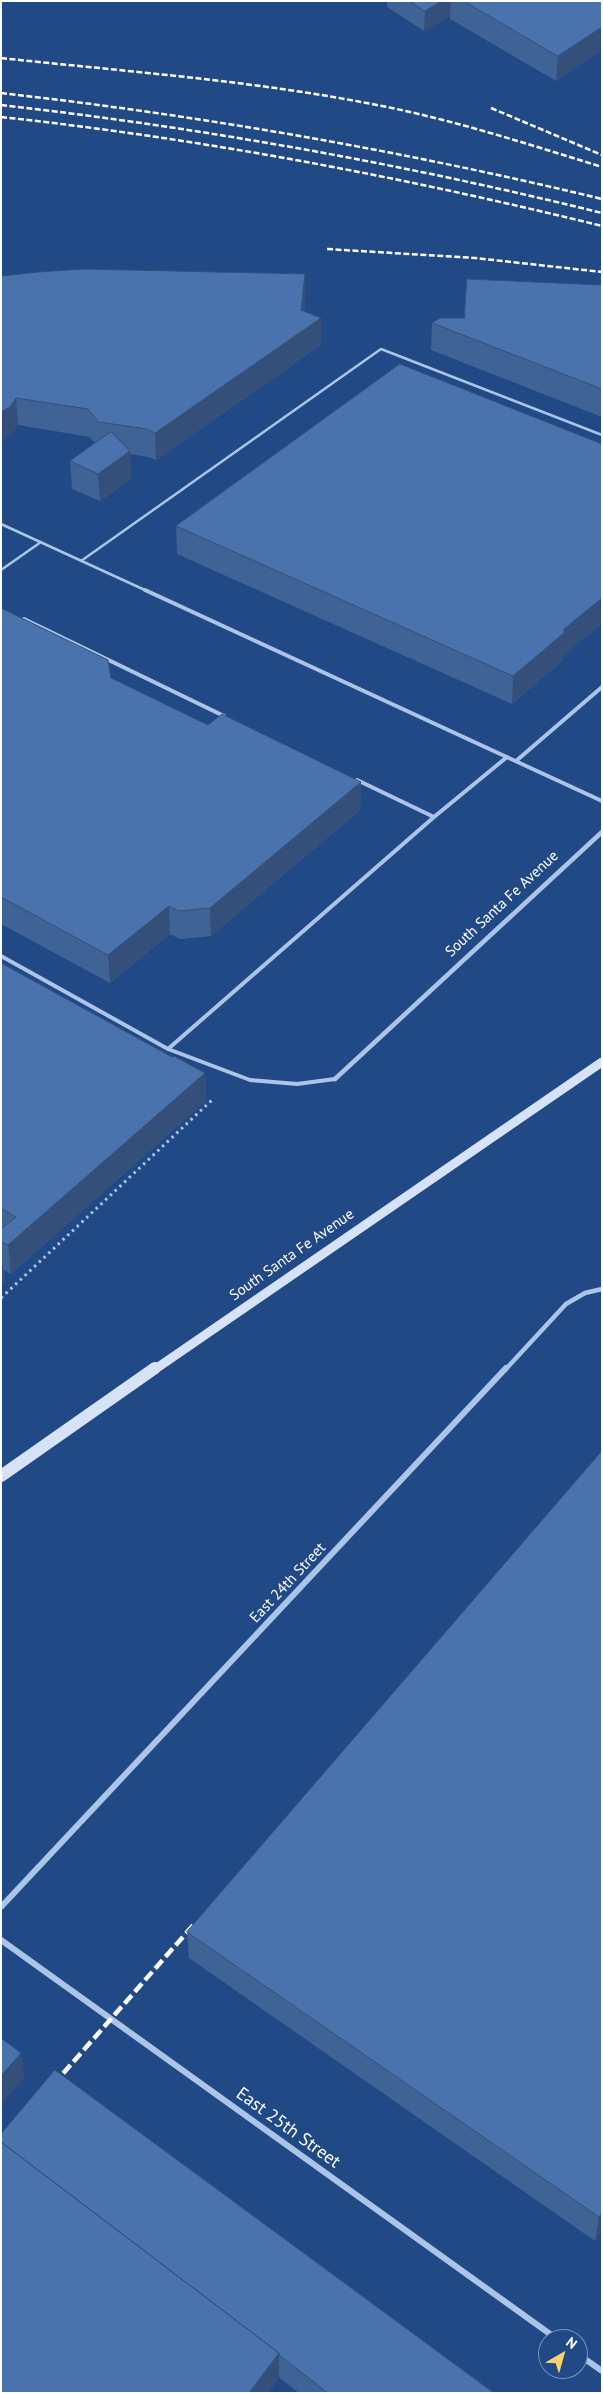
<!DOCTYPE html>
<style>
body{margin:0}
#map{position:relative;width:603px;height:2394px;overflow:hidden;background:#214986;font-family:"PT Sans",sans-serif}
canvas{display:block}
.frame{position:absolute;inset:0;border:2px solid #fff;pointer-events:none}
.north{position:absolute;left:538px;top:2329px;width:50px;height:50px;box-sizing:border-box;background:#214986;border:1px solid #7a92b6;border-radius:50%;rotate:38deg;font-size:14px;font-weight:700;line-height:20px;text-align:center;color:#fff}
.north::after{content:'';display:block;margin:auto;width:18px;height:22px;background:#f6d36d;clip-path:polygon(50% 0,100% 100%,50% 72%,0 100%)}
</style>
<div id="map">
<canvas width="603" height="2394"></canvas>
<div class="frame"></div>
<div class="north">N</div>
</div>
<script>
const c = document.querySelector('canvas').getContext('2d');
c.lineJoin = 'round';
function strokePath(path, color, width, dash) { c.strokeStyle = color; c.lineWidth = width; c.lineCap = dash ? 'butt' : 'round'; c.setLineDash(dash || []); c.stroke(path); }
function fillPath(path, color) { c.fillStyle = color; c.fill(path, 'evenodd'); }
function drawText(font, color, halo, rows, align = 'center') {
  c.font = font + ' "PT Sans",sans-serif'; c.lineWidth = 4; c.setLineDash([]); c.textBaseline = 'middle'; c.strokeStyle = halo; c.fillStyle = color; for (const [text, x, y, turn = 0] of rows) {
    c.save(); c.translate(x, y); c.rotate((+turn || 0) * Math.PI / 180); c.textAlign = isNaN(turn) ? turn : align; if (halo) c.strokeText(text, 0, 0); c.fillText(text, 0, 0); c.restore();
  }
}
const path = new Path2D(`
 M 1,1298 L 212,1100`);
const laneFar1 = new Path2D(`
 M 1,524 L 147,591
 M 81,561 L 381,349 L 602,435
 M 1,570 L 41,542`);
const lane = new Path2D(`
 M 145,590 L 602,801
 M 24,619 L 224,716
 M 516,761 L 602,687
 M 357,780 L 434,817
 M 1,956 L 168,1049 L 434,817 L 507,757
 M 168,1049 L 250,1080 L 297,1084 L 335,1079`);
const streetFar1 = new Path2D(`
 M 335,1079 L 602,832
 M 505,1370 L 566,1304 L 585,1293 L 602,1289`);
const street = new Path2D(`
 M 1,1907 L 506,1368
 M 1,1940 L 557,2339
 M 578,2354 L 602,2371`);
const secondaryFar1 = new Path2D(`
 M 154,1370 L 602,1062`);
const secondary = new Path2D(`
 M 1,1476 L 155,1368`);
const railFar1 = new Path2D(`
 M 1,58 C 130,72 260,81 387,107 C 460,122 531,145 602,167
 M 1,93 C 204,116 404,151 602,199
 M 1,105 C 204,128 404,164 602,213
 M 491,108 L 602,155
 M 1,117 C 204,139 403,177 602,226
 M 327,249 L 475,258 L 602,272`);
const rail = new Path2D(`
 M 53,2085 L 196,1922`);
const wall = new Path2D(`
 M 387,1 L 602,1 L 556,81 L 450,19 L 450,16 L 424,31 L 387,7 Z
 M 1,276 L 305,301 L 304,312 L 321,318 L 321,345 L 156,460 L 148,457 L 130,454 L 131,479 L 100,501 L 72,489 L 70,461 L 95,443 L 90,437 L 18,425 L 12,434 L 1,441 Z
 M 602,285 L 602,417 L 431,350 L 432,323 L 464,318 Z
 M 176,526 L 563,656 L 563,660 L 512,704 L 177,554 Z
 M 1,608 L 111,678 L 208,725 L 361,782 L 360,810 L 211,936 L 180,939 L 170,934 L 110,983 L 1,924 Z
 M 1,963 L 172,1057 L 205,1073 L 206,1101 L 11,1274 L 4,1270 L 5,1281 L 1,1285 Z
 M 602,1451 L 602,2230 L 595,2241 L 189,1958 L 187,1932 Z
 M 1,2134 L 494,2393 L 299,2393 L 279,2377 L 268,2393 L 1,2393 Z`);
const shadedWall = new Path2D(`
 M 441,1 L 451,1 L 450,16 L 424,31 L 425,11 Z
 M 602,27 L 602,51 L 556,81 L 558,56 Z
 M 305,274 L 305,301 L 301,332 L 321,318 L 321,345 L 156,460 L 155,433 L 301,310 Z
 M 16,398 L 18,425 L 12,434 L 1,441 L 1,412 Z
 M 130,451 L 131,479 L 100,501 L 98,474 Z
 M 602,598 L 602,624 L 563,656 L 563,660 L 512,704 L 513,676 L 563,630 Z
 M 361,782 L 360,810 L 211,936 L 210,908 Z
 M 169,906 L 170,934 L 110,983 L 108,955 Z
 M 205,1073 L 206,1101 L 11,1274 L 8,1245 Z
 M 1,1253 L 5,1281 L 1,1285 Z
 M 21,2053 L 25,2077 L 1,2105 L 1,2076 Z
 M 602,2213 L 602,2230 L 595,2241 L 599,2217 Z
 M 279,2353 L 279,2377 L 268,2393 L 249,2393 Z`);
const building = new Path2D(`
 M 410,1 L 441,1 L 425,11 Z
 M 464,1 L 602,1 L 602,27 L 558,56 Z
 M 85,269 L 305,274 L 301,310 L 321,318 L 155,433 L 147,429 L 99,422 L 88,409 L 16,398 L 10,407 L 1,412 L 1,276 L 39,272 Z
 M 467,279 L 602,285 L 602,389 L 432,323 L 440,318 L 464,318 Z
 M 400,364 L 602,444 L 602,598 L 563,630 L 565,632 L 513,676 L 176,526 Z
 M 111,432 L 130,451 L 98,474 L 70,461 Z
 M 1,608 L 108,660 L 111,678 L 208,725 L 222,714 L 361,782 L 210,908 L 179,911 L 169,906 L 108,955 L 1,897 Z
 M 1,963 L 172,1057 L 174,1056 L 205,1073 L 8,1245 L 1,1242 L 1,1229 L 16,1217 L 1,1208 Z
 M 602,1451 L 602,2213 L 599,2217 L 187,1932 Z
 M 1,2038 L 21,2053 L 1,2076 Z
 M 55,2070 L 494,2393 L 328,2393 L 279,2355 L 279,2353 L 1,2142 L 1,2134 Z
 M 1,2142 L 279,2353 L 249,2393 L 1,2393 Z`);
const streetNames = [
 ["South Santa Fe Avenue",502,904,-43],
 ["South Santa Fe Avenue",292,1255,-35],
 ["East 24th Street",288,1583,-47]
];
const nearStreetnames = [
 ["East 25th Street",288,2128,36]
];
strokePath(path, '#abc5e9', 3, [2.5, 4]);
strokePath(laneFar1, '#abc5e9', 2.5);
strokePath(lane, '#abc5e9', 4);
strokePath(streetFar1, '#abc5e9', 4.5);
strokePath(street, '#abc5e9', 6);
strokePath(secondaryFar1, '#d6e3f7', 9);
strokePath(secondary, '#d6e3f7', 12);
strokePath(railFar1, '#fff', 2.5, [6, 2.5]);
strokePath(rail, '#fff', 4.5, [11, 4.5]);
fillPath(wall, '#406396');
fillPath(shadedWall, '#34507a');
fillPath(building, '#4a73ae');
strokePath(building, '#34507a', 1);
drawText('15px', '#fff', '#214986', streetNames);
drawText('18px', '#fff', '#214986', nearStreetnames);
</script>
